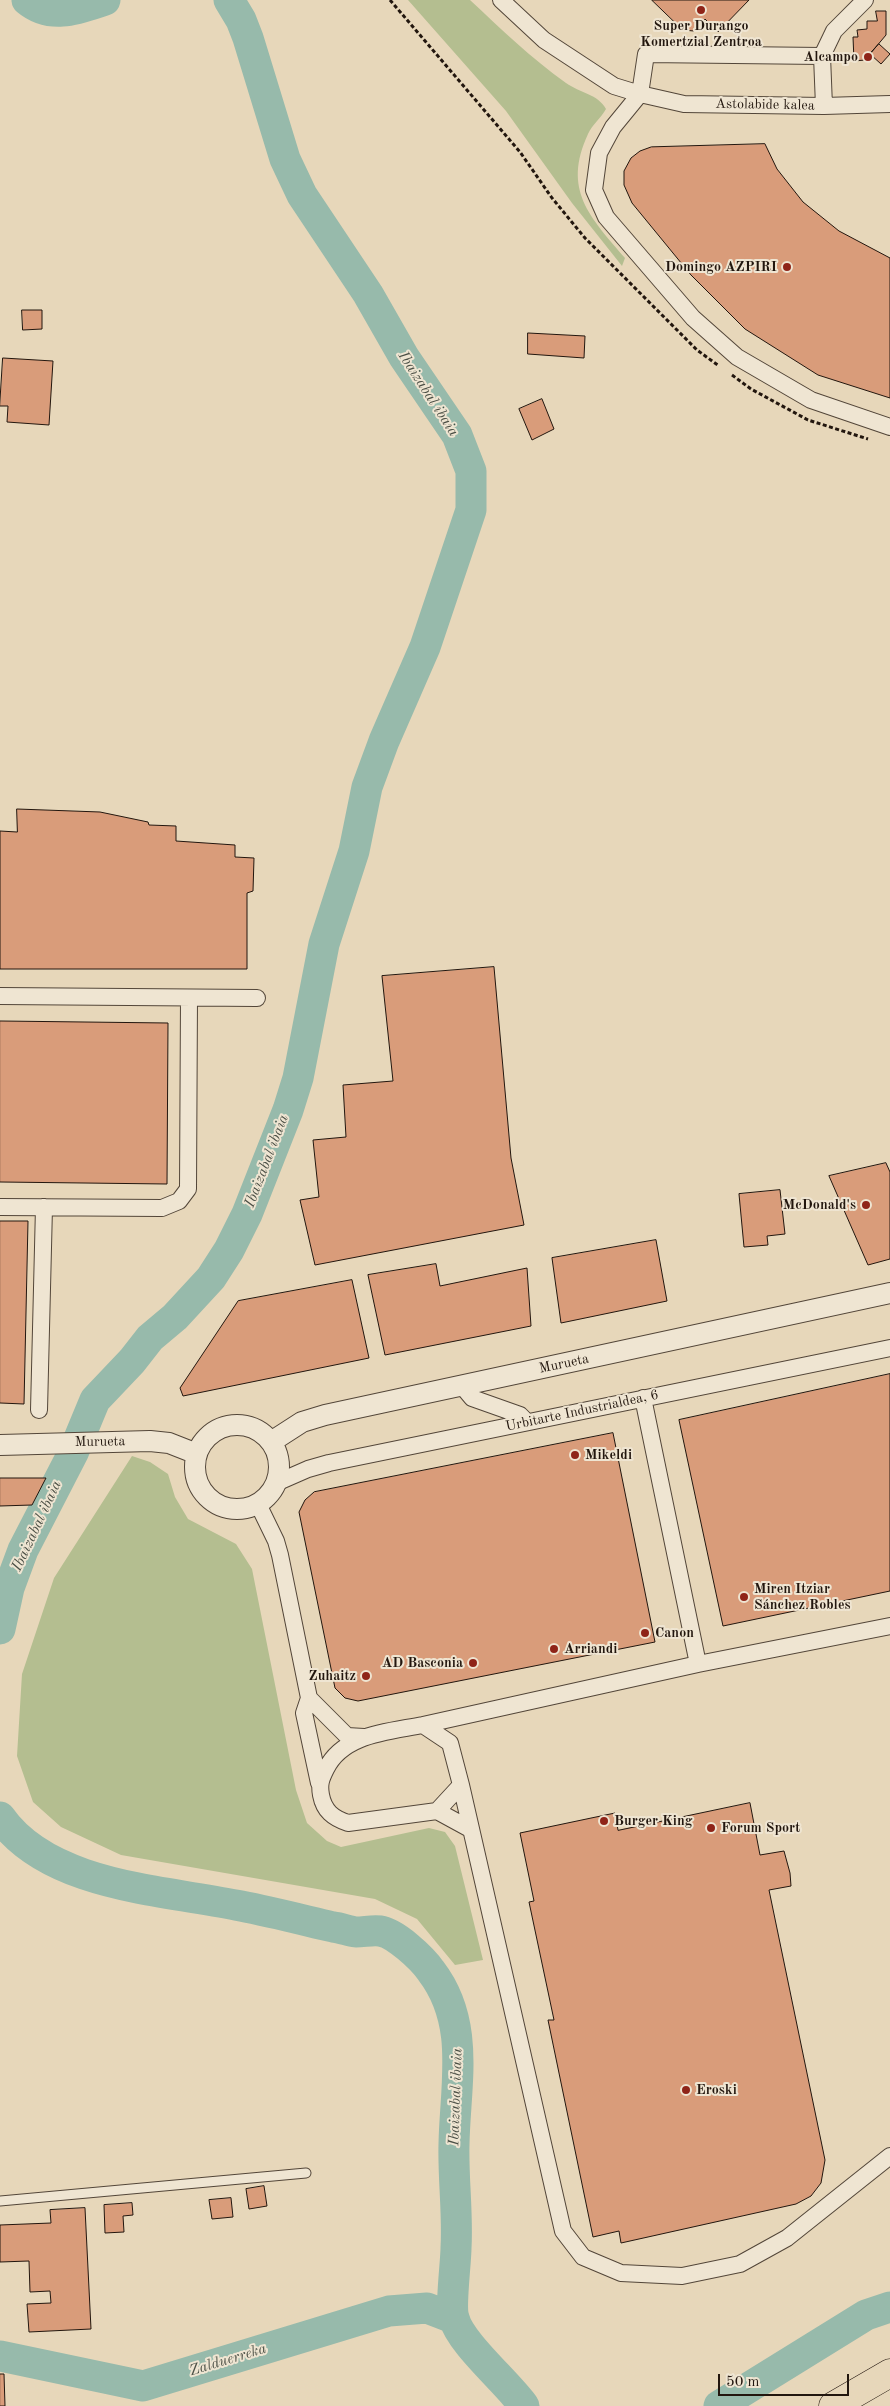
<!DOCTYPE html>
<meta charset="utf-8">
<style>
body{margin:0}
#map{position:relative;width:890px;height:2406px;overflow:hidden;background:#e7d7ba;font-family:"Old Standard TT",serif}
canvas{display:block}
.scale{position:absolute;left:718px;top:2374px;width:131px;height:22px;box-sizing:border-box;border:2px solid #22160e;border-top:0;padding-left:6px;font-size:15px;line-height:18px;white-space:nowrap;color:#22160e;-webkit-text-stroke:4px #efe5d2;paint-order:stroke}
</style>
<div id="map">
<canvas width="890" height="2406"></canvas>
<div class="scale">50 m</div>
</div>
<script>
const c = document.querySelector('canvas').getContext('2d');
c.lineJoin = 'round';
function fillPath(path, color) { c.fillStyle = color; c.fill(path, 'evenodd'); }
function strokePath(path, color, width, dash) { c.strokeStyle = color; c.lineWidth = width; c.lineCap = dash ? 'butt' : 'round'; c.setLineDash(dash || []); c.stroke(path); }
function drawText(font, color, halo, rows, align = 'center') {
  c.font = font + ' "Old Standard TT",serif'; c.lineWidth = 4; c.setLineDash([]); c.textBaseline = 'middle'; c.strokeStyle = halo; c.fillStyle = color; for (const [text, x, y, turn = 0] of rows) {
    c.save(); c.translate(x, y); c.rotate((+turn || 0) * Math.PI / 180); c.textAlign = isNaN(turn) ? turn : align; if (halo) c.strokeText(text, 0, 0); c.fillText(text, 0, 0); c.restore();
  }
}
const green = new Path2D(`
 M 408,0 L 470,0 C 501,29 531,58 566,83 C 580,93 598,94 606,109 C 601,118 592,125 588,134 C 562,190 590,217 625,258 L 622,266 L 572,203 L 506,111 Z
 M 132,1456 L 150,1462 L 168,1474 L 175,1497 L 188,1519 L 236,1544 L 252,1569 L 296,1790 L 307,1823 L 327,1841 L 341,1847 L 429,1828 L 445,1832 L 455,1846 L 483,1960 L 455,1965 L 417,1919 L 375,1899 L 121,1855 L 61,1827 L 33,1802 L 17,1756 L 22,1674 L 54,1578 Z`);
const river = new Path2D(`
 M 27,0 C 51,20 78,9 105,0
 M 0,1629 L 9,1588 L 23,1550 L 73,1453 L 95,1400 L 132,1361 L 150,1338 L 175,1317 L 211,1278 L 229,1250 L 247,1214 L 288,1110 L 298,1078 L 324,944 L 354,851 L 367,787 L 384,741 L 425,647 L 471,510 L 471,471 L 457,435 L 404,357 L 368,294 L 302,195 L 285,159 L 248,38 L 241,20 L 229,0
 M 0,1817 C 49,1887 164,1890 241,1906 C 272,1912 303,1920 333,1927 C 341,1928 349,1931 356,1932 C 364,1932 372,1930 380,1931 C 395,1933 422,1958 431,1971 C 471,2023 455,2085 454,2144 C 453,2179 458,2213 456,2248 C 456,2262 450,2307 454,2318 C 460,2343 508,2383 524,2406
 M 0,2356 L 143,2386 L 389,2311 L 427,2308 L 453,2318
 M 719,2406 L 866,2315 L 890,2307`);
const building = new Path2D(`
 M 652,0 L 749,0 L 718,32 L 705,19 L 694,31 L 683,30 Z
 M 876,11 L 886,11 L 886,35 L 865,60 L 854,61 L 853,37 L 858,37 L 857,30 L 867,29 L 867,21 L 877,21 Z
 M 879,44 L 890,54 L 881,64 L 870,54 Z
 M 765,144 L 777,169 L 803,202 L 839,231 L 890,258 L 890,398 L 818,375 L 745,329 L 691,275 L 632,203 L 624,185 L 624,171 L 631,158 L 640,151 L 651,147 Z
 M 22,310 L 42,310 L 42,329 L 23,330 Z
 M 528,333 L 585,336 L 584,358 L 528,354 Z
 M 3,358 L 53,361 L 49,425 L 7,422 L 8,406 L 0,406 Z
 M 542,399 L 554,429 L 532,440 L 519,409 Z
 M 17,809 L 100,812 L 148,822 L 149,825 L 176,826 L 176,841 L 235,845 L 235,857 L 254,858 L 253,891 L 247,893 L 247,969 L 0,969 L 0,831 L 17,832 Z
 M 494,967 L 511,1158 L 524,1225 L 315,1265 L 300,1200 L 319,1197 L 313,1140 L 346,1137 L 343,1085 L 393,1081 L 382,976 Z
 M 0,1021 L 168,1023 L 167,1184 L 0,1182 Z
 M 886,1163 L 890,1172 L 890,1259 L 868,1265 L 829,1176 Z
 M 780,1190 L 785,1234 L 767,1236 L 768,1245 L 744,1247 L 739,1194 Z
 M 0,1221 L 28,1221 L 24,1404 L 0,1403 Z
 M 656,1240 L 667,1301 L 561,1323 L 552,1258 Z
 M 436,1264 L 440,1286 L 527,1268 L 531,1326 L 385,1355 L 368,1275 Z
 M 352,1280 L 369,1358 L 183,1396 L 180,1388 L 238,1301 Z
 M 890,1374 L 890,1591 L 723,1626 L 679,1420 Z
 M 613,1433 L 655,1642 L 358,1701 L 345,1698 L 335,1688 L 299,1512 L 305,1500 L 314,1492 Z
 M 0,1478 L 46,1478 L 32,1505 L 0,1506 Z
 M 750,1803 L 760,1855 L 784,1851 L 790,1873 L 791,1886 L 769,1890 L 825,2160 L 821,2183 L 811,2196 L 796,2204 L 621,2243 L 619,2231 L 593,2237 L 548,2020 L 554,2020 L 529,1902 L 534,1901 L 520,1833 L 615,1813 L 618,1830 Z
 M 264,2186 L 267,2206 L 249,2209 L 246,2189 Z
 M 231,2198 L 233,2217 L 212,2219 L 209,2200 Z
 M 132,2203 L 133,2215 L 123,2216 L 124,2232 L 105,2233 L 104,2205 Z
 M 85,2208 L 91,2329 L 29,2332 L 27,2304 L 51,2303 L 50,2291 L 30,2292 L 29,2261 L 0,2262 L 0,2225 L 51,2223 L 50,2210 Z
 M 0,2374 L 4,2374 L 5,2406 L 0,2406 Z`);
const path = new Path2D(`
 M 390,0 L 520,152 L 552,198 L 585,238 L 697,350 L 719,366
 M 732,375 L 751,389 L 808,420 L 868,439`);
const service = new Path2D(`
 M 0,2201 L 306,2173`);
const minor = new Path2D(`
 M 501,0 L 544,40 L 614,86 L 640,94 L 684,104 L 824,106 L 890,104
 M 822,56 L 646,54 L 640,94 L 613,127 L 599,153 L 594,190 L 606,217 L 693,318 L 737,357 L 811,400 L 890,427
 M 824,106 L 822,56 L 834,31 L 865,0
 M 0,996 L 257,998
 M 0,1207 L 162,1208 L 179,1201 L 188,1189 L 189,998
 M 462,1386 L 472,1398 L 520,1415 L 527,1422
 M 643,1398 L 698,1664
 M 39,1410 L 44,1207
 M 276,1483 L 308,1469 L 329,1463 L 890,1348
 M 258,1504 L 276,1541 L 280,1555 L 309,1698 L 304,1713 L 319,1783
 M 309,1698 L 347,1736 L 364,1737
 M 423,1725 L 698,1664 L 890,1626
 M 423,1725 L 450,1743 L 461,1785 L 437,1811 L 348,1823 C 333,1818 324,1811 321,1795 C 319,1784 321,1779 326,1769 C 343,1734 388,1732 423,1725 Z
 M 461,1785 L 563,2231 L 583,2257 L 621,2273 L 682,2276 L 740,2264 L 787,2238 L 890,2156
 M 437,1811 L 470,1829`);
const tertiary = new Path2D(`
 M195 1467a42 42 0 1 1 84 0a42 42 0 1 1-84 0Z
 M 271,1442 L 302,1422 L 325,1415 L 890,1293
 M 0,1445 L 150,1441 L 169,1443 L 197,1454`);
const trunk = new Path2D(`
 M 833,2406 L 890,2373`);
const markers = [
 [701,10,5,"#8f2418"],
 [868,57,5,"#8f2418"],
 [787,267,5,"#8f2418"],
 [866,1205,5,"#8f2418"],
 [575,1455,5,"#8f2418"],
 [744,1597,5,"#8f2418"],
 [645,1633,5,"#8f2418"],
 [554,1649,5,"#8f2418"],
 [473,1663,5,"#8f2418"],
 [366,1676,5,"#8f2418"],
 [604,1821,5,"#8f2418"],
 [711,1828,5,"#8f2418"],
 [686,2090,5,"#8f2418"]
];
const poiNames = [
 ["Super Durango",701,26,"center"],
 ["Komertzial Zentroa",701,42,"center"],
 ["Alcampo",858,57,"right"],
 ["Domingo AZPIRI",777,267,"right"],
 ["McDonald's",856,1205,"right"],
 ["Mikeldi",585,1455],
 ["Miren Itziar",754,1589],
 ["Sánchez Robles",754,1605],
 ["Canon",655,1633],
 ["Arriandi",564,1649],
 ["AD Basconia",463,1663,"right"],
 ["Zuhaitz",356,1676,"right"],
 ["Burger King",614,1821],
 ["Forum Sport",721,1828],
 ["Eroski",696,2090]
];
const streetNames = [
 ["Astolabide kalea",765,105,1],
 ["Murueta",564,1364,-12],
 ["Urbitarte Industrialdea, 6",582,1411,-12],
 ["Murueta",100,1442,-1]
];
const waterNames = [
 ["Ibaizabal ibaia",428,394,57],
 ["Ibaizabal ibaia",267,1161,-69],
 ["Ibaizabal ibaia",37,1526,-65],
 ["Ibaizabal ibaia",456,2097,-88],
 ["Zalduerreka",228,2360,-17]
];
fillPath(green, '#b4be90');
strokePath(river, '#97baab', 31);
fillPath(building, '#d99c7a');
strokePath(building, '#22160e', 1);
strokePath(service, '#534639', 11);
strokePath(minor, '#534639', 18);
strokePath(tertiary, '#534639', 22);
strokePath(trunk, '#22160e', 29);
strokePath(path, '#22160e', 3, [4, 2.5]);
strokePath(service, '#efe5d2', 9);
strokePath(minor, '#efe5d2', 16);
strokePath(tertiary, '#efe5d2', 20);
strokePath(trunk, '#e7d7ba', 28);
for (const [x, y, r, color] of markers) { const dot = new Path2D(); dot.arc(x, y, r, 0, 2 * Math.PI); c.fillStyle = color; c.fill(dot); strokePath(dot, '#efe5d2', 2); }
drawText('bold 14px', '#22160e', '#efe5d2', poiNames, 'left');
drawText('14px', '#22160e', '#efe5d2', streetNames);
drawText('italic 15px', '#4b4f45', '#efe5d2', waterNames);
</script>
